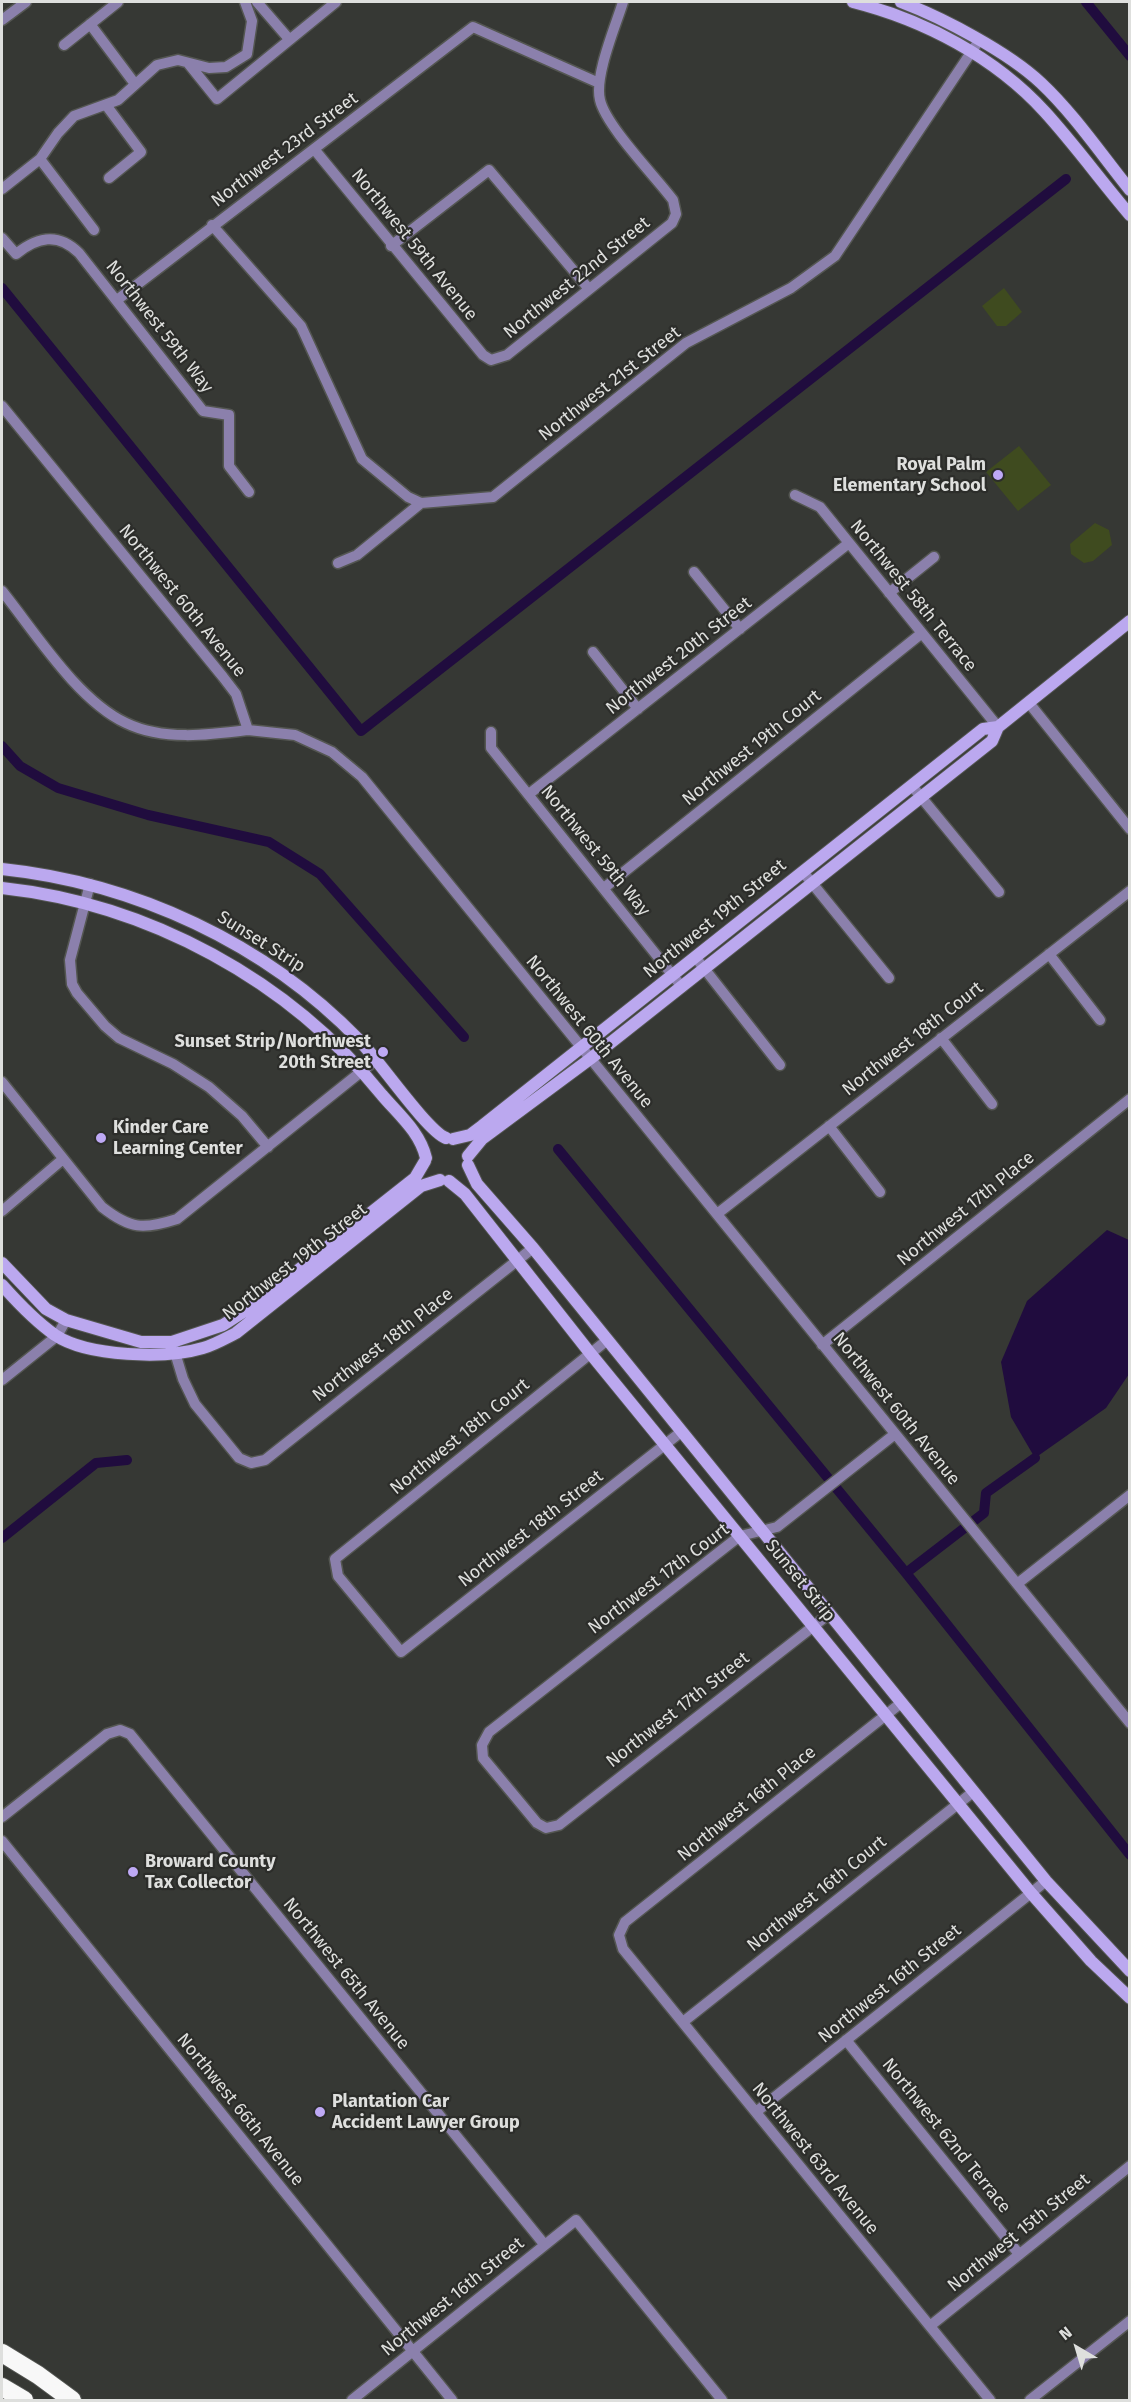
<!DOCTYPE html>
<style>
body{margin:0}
#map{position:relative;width:1131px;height:2402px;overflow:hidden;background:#363834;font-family:"Fira Sans",sans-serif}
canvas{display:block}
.frame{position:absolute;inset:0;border:3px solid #dedfdd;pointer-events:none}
.north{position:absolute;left:1047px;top:2318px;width:60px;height:60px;-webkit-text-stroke:4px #2c2d2a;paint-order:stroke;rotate:322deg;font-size:16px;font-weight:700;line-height:24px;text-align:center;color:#dedfdd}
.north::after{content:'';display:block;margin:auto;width:21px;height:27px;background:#dedfdd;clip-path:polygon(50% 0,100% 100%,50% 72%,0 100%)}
</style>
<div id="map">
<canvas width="1131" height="2402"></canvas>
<div class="frame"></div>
<div class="north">N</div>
</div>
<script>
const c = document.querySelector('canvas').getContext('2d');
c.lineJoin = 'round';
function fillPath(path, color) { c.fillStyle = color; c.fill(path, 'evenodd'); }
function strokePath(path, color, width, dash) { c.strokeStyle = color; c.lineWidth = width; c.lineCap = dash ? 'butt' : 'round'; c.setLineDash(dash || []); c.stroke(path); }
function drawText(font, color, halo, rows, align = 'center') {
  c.font = font + ' "Fira Sans",sans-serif'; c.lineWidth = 4.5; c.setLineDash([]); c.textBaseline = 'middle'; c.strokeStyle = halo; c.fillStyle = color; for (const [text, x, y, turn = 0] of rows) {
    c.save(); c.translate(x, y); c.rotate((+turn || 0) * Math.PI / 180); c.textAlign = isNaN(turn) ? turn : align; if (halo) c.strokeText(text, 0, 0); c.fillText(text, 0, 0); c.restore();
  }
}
const green = new Path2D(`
 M 1004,288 L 1022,312 L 1006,326 L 997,326 L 982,306 Z
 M 1019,446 L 1051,485 L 1018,511 L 986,472 Z
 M 1095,523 L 1109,530 L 1112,545 L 1093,561 L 1084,563 L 1071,554 L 1070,544 Z`);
const water = new Path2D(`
 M 1107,1230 L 1129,1240 L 1129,1374 L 1106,1408 L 1035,1458 L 1011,1417 L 1001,1362 L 1027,1301 Z`);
const canal = new Path2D(`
 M 1086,2 L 1130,56
 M 2,288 L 361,731 L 1066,179
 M 2,746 L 20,766 L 58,788 L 148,815 L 269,842 L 320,874 L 464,1037
 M 558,1149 L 906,1573 L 1130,1855
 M 2,1538 L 96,1463 L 127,1460
 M 906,1573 L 984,1513 L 986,1493 L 1035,1458`);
const street = new Path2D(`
 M 257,2 L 289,39
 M 2,20 L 26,2
 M 90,24 L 135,84
 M 64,45 L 118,2
 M 188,63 L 217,99 L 336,2
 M 106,105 L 141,152 L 109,178
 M 314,149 L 483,355 L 491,360 L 507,355 L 672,223 L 676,214 L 673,200 C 655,176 606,126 600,100 C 594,76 616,25 623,2
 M 40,159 L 94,230
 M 2,189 L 40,159 L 58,133 L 74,116 L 118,100 L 157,65 L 178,60 L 209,68 L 226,67 L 247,54 L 252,21 L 245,2
 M 212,225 L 301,326 L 362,459 L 408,497 L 421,503
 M 2,238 L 16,254 C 37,237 58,232 79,253 L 203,411 L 229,415 L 229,466 L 249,492
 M 391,246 L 489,170 L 589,289
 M 117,300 L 473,27 L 599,83
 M 2,406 L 223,677 L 236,694 L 248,730 L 295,735 L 332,752 L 362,777 L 1130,1723
 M 795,495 L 820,507 L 998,727
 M 338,563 L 357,555 L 421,503 L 493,497 L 686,343 L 791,288 L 835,256 L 976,45
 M 694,572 L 740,629
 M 2,591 C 35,632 77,700 126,723 C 163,741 209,735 248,730
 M 889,593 L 934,557
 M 593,652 L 638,709
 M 1029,703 L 1130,829
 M 491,732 L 491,748 L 682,987
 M 912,786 L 999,892
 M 529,794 L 849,543
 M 803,872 L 889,978
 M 90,884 L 70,960 L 72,984 L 77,993 L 105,1026 L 119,1038 L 173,1064 L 209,1087 L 242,1116 L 268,1147
 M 604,888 L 922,633
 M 1049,954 L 1100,1020
 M 696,958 L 780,1065
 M 941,1038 L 992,1104
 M 2,1082 L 102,1207 C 130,1229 143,1230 177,1219 L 377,1059
 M 829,1126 L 880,1192
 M 2,1211 L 63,1159
 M 717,1214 L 1130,891
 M 606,1341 L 335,1559 L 338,1576 L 401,1652 L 681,1432
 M 822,1345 L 1130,1099
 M 173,1346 L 183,1379 L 195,1404 L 239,1458 L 251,1463 L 265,1460 L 533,1248
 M 2,1380 L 57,1336 L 66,1320
 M 1017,1584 L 1130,1495
 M 829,1614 L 559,1825 L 546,1828 L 537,1823 L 483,1758 L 482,1745 L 489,1732 L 732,1542 L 740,1536 L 777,1527 L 895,1434
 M 901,1703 L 625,1922 L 619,1935 L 623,1949 L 990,2400
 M 2,1817 L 107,1734 L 120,1730 L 130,1734 L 544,2244
 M 2,1841 L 452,2400
 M 683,2022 L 973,1792
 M 846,2040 L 1019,2254
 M 756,2112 L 1046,1881
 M 930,2326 L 1130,2166
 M 352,2400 L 576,2220 L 722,2400
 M 1030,2400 L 1130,2321`);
const secondary = new Path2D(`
 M 853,2 C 924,20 995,57 1045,112 C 1075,145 1101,181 1130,215
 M 901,2 C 943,18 1008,52 1041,83 C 1074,114 1101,154 1130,190
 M 2,869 C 135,883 265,943 359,1040 C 378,1059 427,1131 446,1138
 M 2,888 C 149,904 289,980 382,1095 C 399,1115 420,1132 426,1158
 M 453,1139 L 470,1135 L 482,1126 L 983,729 L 998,727 L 1130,621
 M 468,1156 L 482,1139 L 590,1059 L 992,741 L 998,727
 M 468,1165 L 477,1184 L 533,1248 L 1046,1881 L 1130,1971
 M 449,1181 L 465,1194 L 590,1353 L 1031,1893 L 1091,1961 L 1130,1998
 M 2,1263 L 46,1309 L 66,1320 L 141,1342 L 172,1342 L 223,1325 L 254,1305 L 415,1178 L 425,1161
 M 2,1285 C 18,1303 35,1321 55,1335 C 88,1357 166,1359 203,1348 C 214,1345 226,1338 236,1333 L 421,1186 L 440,1180`);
const highway = new Path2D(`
 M 2,2353 L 38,2375 L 72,2400
 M 2,2387 L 24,2400`);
const markers = [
 [998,475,6,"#bea9f5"],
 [383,1052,6,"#bea9f5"],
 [101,1138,6,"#bea9f5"],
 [133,1872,6,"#bea9f5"],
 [320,2112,6,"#bea9f5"]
];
const streetNames = [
 ["Northwest 23rd Street",285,150,-37],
 ["Northwest 59th Avenue",414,245,51],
 ["Northwest 22nd Street",577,278,-39],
 ["Northwest 59th Way",159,327,52],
 ["Northwest 21st Street",610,384,-38],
 ["Northwest 58th Terrace",913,596,51],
 ["Northwest 60th Avenue",182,601,51],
 ["Northwest 20th Street",679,656,-38],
 ["Northwest 19th Court",752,748,-39],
 ["Northwest 59th Way",595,851,51],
 ["Northwest 19th Street",715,919,-39],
 ["Sunset Strip",261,942,32],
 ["Northwest 60th Avenue",589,1032,51],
 ["Northwest 18th Court",913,1039,-38],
 ["Northwest 17th Place",966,1209,-39],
 ["Northwest 19th Street",295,1262,-38],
 ["Northwest 18th Place",383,1345,-38],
 ["Northwest 60th Avenue",896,1409,51],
 ["Northwest 18th Court",460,1437,-39],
 ["Northwest 18th Street",531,1529,-38],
 ["Northwest 17th Court",659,1579,-37],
 ["Sunset Strip",800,1581,51],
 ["Northwest 17th Street",678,1710,-38],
 ["Northwest 16th Place",747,1804,-39],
 ["Northwest 16th Court",817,1894,-39],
 ["Northwest 65th Avenue",346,1974,51],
 ["Northwest 16th Street",890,1984,-39],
 ["Northwest 66th Avenue",240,2110,51],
 ["Northwest 62nd Terrace",946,2136,51],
 ["Northwest 63rd Avenue",815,2159,51],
 ["Northwest 15th Street",1019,2233,-39],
 ["Northwest 16th Street",453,2297,-39]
];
const poiNames = [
 ["Royal Palm",986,465,"right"],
 ["Elementary School",986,486,"right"],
 ["Sunset Strip/Northwest",371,1042,"right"],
 ["20th Street",371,1063,"right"],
 ["Kinder Care",113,1128],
 ["Learning Center",113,1149],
 ["Broward County",145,1862],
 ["Tax Collector",145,1883],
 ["Plantation Car",332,2102],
 ["Accident Lawyer Group",332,2123]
];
fillPath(green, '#3f4b1f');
fillPath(water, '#200c3e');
strokePath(canal, '#200c3e', 10);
strokePath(street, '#545652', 13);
strokePath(secondary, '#545652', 14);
strokePath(highway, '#545652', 20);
strokePath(street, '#8b80ac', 10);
strokePath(secondary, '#bba8ef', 12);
strokePath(highway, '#f8f8f8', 18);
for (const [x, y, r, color] of markers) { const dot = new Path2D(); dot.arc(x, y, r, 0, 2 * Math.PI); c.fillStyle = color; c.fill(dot); strokePath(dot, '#2c2d2a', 2); }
drawText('18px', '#dedfdd', '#2c2d2a', streetNames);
drawText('bold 18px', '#dedfdd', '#2c2d2a', poiNames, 'left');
</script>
